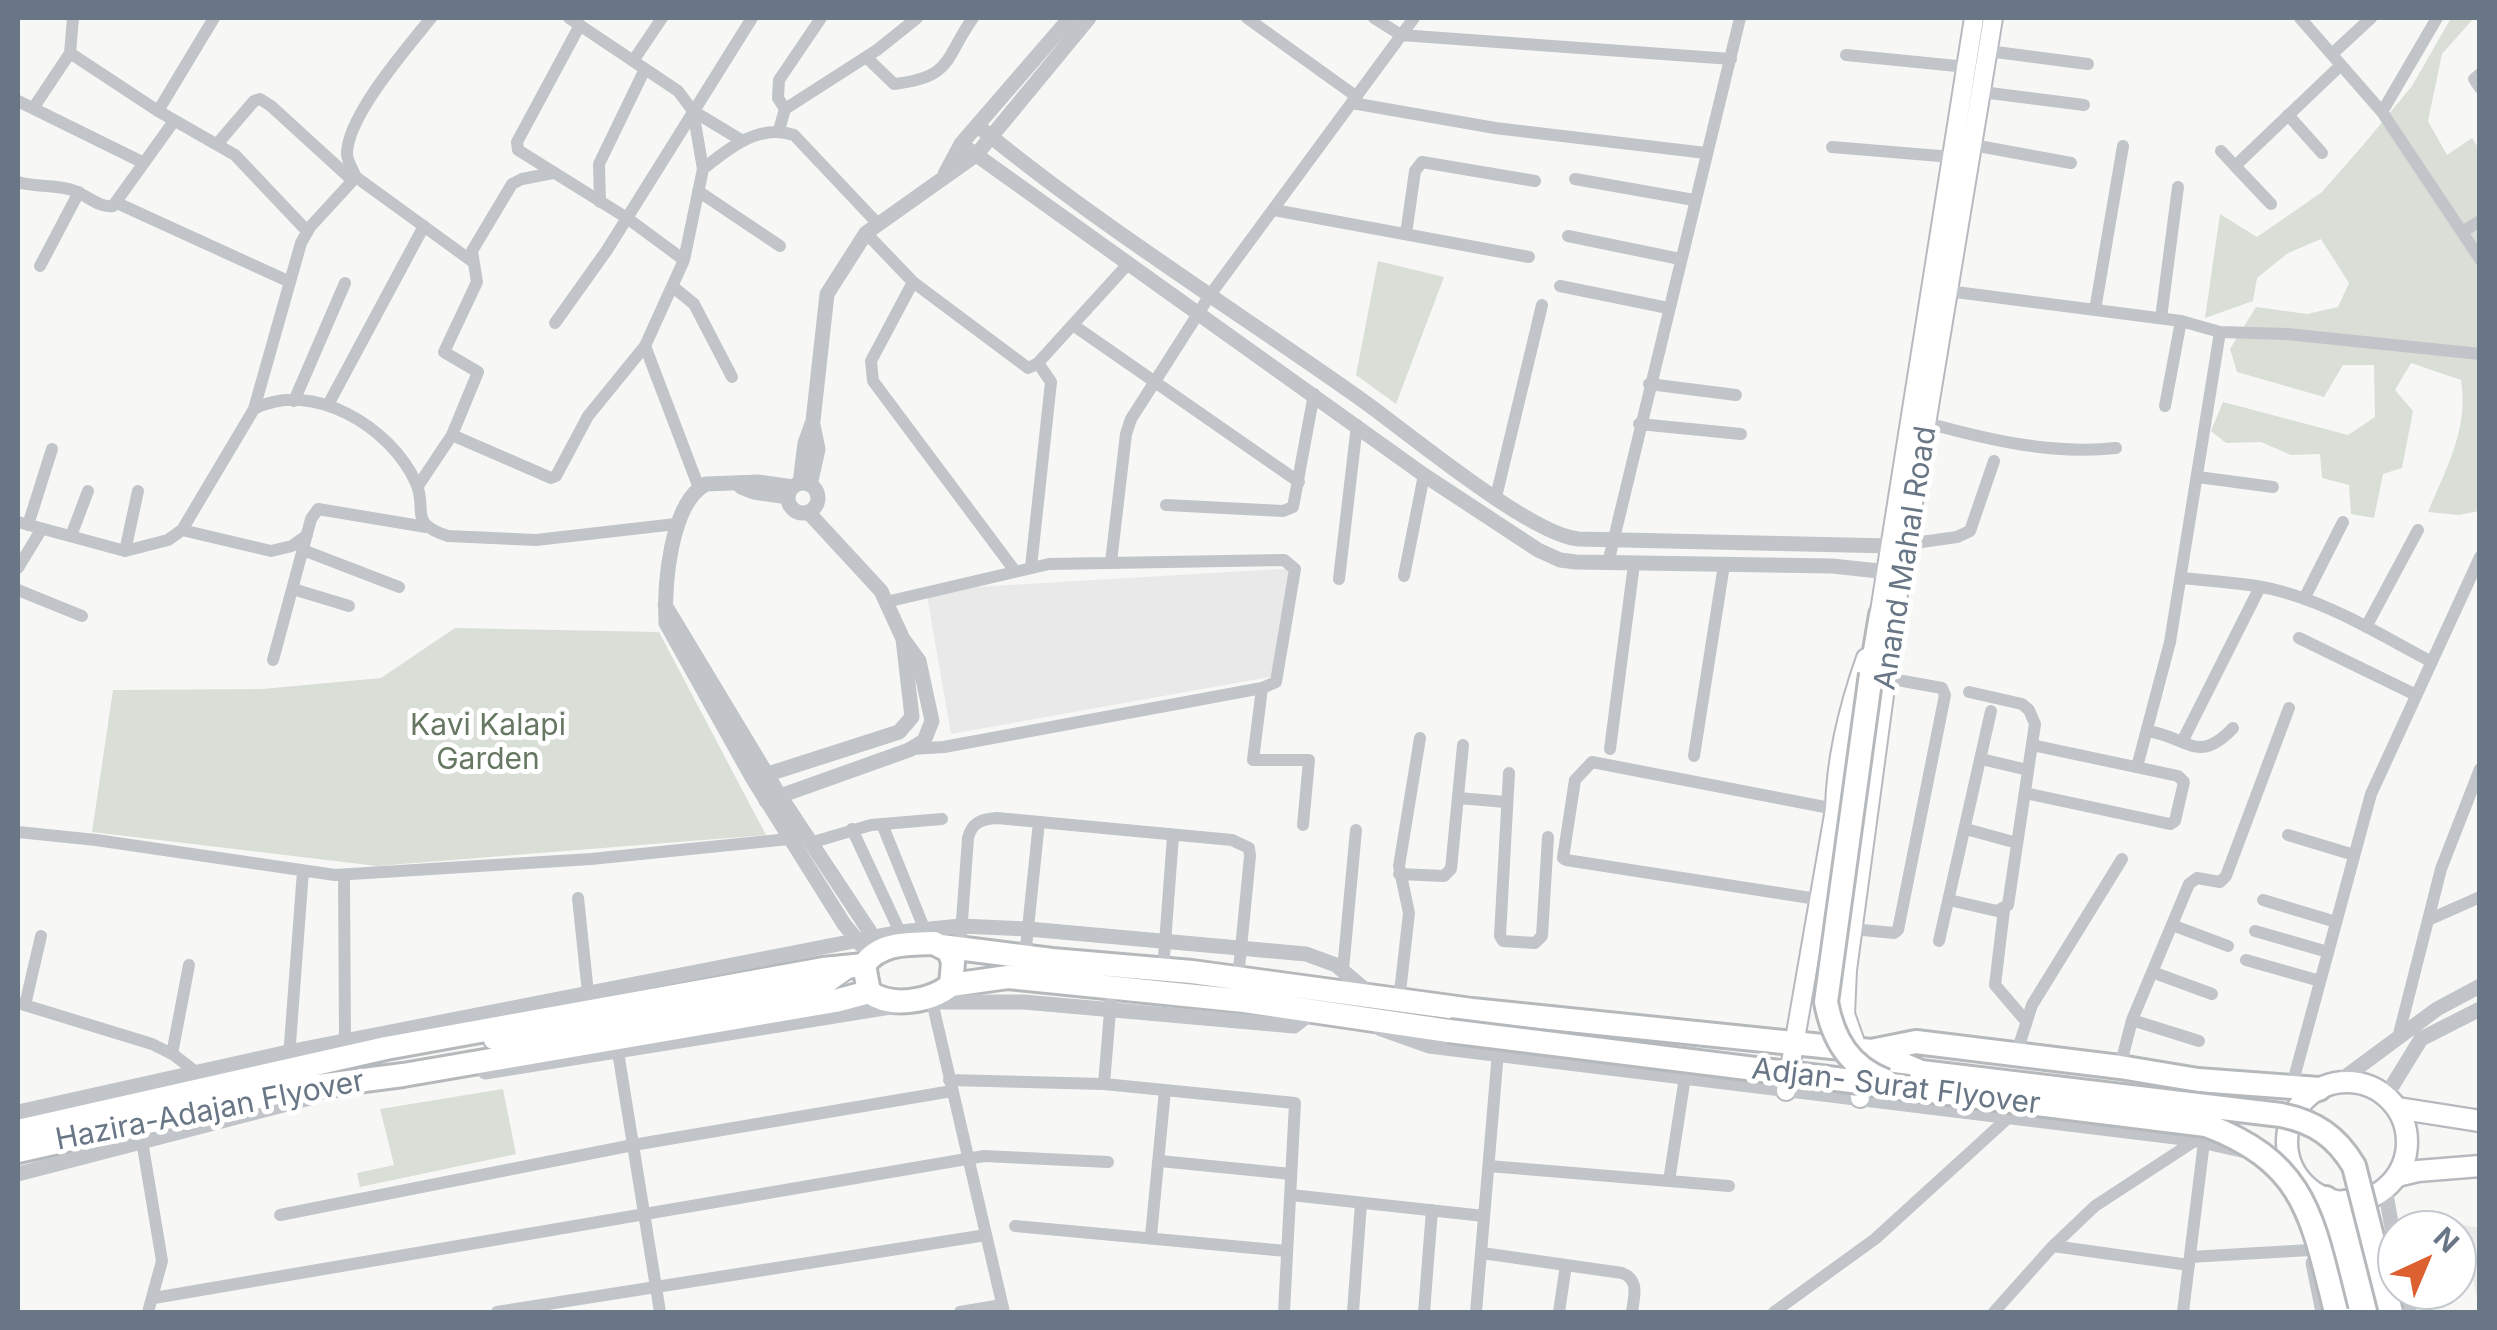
<!DOCTYPE html>
<style>
body{margin:0}
#map{position:relative;width:2497px;height:1330px;overflow:hidden;background:#f7f8f5;font-family:Inter,sans-serif}
canvas{display:block}
.frame{position:absolute;inset:0;border:20px solid #687685;pointer-events:none}
.north{position:absolute;left:2377px;top:1210px;width:100px;height:100px;box-sizing:border-box;background:#fff;border:2px solid #c3c8ce;border-radius:50%;rotate:44deg;font-size:28px;font-weight:700;line-height:40px;text-align:center;color:#687685}
.north::after{content:'';display:block;margin:auto;width:35px;height:45px;background:#dd6030;clip-path:polygon(50% 0,100% 100%,50% 72%,0 100%)}
</style>
<div id="map">
<canvas width="2497" height="1330"></canvas>
<div class="frame"></div>
<div class="north">N</div>
</div>
<script>
const c = document.querySelector('canvas').getContext('2d');
c.lineJoin = 'round';
function fillPath(path, color) { c.fillStyle = color; c.fill(path, 'evenodd'); }
function strokePath(path, color, width, dash) { c.strokeStyle = color; c.lineWidth = width; c.lineCap = dash ? 'butt' : 'round'; c.setLineDash(dash || []); c.stroke(path); }
function drawText(font, color, halo, rows, align = 'center') {
  c.font = font + ' Inter,sans-serif'; c.lineWidth = 10; c.setLineDash([]); c.textBaseline = 'middle'; c.strokeStyle = halo; c.fillStyle = color; for (const [text, x, y, turn = 0] of rows) {
    c.save(); c.translate(x, y); c.rotate((+turn || 0) * Math.PI / 180); c.textAlign = isNaN(turn) ? turn : align; if (halo) c.strokeText(text, 0, 0); c.fillText(text, 0, 0); c.restore();
  }
}
const built = new Path2D(`
 M 1297,568 L 1275,676 L 951,734 L 926,590 Z
 M 2460,1224 L 2479,1228 L 2479,1302 L 2478,1302 Z`);
const green = new Path2D(`
 M 2451,18 L 2474,18 L 2442,54 L 2428,121 L 2447,155 L 2472,138 L 2479,149 L 2479,511 L 2459,515 L 2428,512 C 2446,468 2469,429 2461,380 L 2411,363 L 2395,390 L 2413,411 L 2402,468 L 2383,474 L 2374,518 L 2351,514 L 2349,485 L 2322,478 L 2320,454 L 2291,455 L 2261,442 L 2226,443 L 2211,431 L 2223,402 L 2348,435 L 2375,417 L 2374,365 L 2343,365 L 2324,397 L 2237,372 L 2230,349 L 2256,307 L 2307,314 L 2338,307 L 2349,283 L 2321,239 L 2288,253 L 2257,278 L 2253,301 L 2205,318 L 2220,214 L 2257,237 L 2322,192 L 2364,144 L 2412,86 Z
 M 1378,261 L 1444,277 L 1396,404 L 1356,375 Z
 M 455,628 L 659,632 L 766,835 L 377,866 L 92,832 L 113,690 L 262,689 L 381,678 Z
 M 503,1089 L 516,1154 L 360,1187 L 357,1173 L 394,1165 L 380,1109 Z`);
const minor = new Path2D(`
 M 1247,18 L 1357,97
 M 1374,18 L 1401,35 L 1731,59
 M 2300,18 L 2382,112 L 2480,259
 M 580,25 L 517,142 L 518,150 L 627,218 L 684,260
 M 1988,51 L 2088,64
 M 70,53 L 73,18
 M 2332,54 L 2371,18
 M 1846,55 L 1967,67
 M 866,57 L 894,84 C 954,77 944,58 973,18
 M 633,61 L 662,18
 M 2480,74 L 2474,79 L 2480,88
 M 1982,92 L 2084,105
 M 18,101 L 144,163
 M 1352,103 L 1495,128 L 1706,153
 M 34,107 L 70,53 L 158,111 L 235,155 L 307,231
 M 785,109 L 877,50 L 917,18
 M 158,111 L 214,18
 M 693,111 L 741,140
 M 2382,112 L 2437,18
 M 2288,115 L 2322,153
 M 779,130 L 785,109 L 778,98 L 779,80 L 821,18
 M 218,143 L 254,101 L 260,99 L 271,106 L 352,180
 M 1973,145 L 2071,163
 M 1832,147 L 1952,157
 M 2221,151 L 2235,166
 M 703,169 C 729,148 759,123 794,135 L 879,225
 M 356,177 L 473,262
 M 1575,179 L 1694,200
 M 18,182 C 37,188 57,184 75,191 C 88,196 99,208 113,206 L 174,121
 M 698,191 L 780,246
 M 600,202 L 599,164 L 645,69
 M 117,203 L 290,282
 M 2271,204 L 2235,166 L 2341,65
 M 1274,210 L 1529,257
 M 2462,232 L 2480,221
 M 866,233 L 913,282 L 1028,368 L 1037,364 L 1128,264
 M 1406,234 L 1415,171 L 1422,162 L 1535,181
 M 1568,236 L 1680,259
 M 40,266 L 79,192
 M 913,282 L 871,361 L 873,381 L 1015,571
 M 672,286 L 694,304 L 732,377
 M 1560,286 L 1668,308
 M 1940,290 L 2181,321 L 2220,332 L 2287,334 L 2480,354
 M 2095,310 L 2123,146
 M 2161,318 L 2178,187
 M 555,323 L 607,250 L 752,18
 M 1073,325 L 1299,482
 M 645,346 L 699,488
 M 1649,384 L 1736,395
 M 294,401 L 345,283
 M 329,403 L 424,226
 M 2165,406 L 2181,321
 M 254,409 L 301,243 L 310,227 L 356,177 C 353,170 347,161 347,154 C 347,116 408,47 431,18
 M 1927,423 C 1989,440 2053,455 2116,448
 M 1639,424 L 1741,434
 M 452,435 L 551,478 L 556,476 L 588,416 L 645,346 L 684,260 L 703,169 L 693,111 L 678,91 L 569,18
 M 2198,477 L 2273,487
 M 418,486 L 452,435 L 478,372 L 444,352 L 477,282 L 472,251 L 512,184 L 522,179 L 553,173
 M 1496,497 L 1542,305
 M 1166,505 L 1283,511 L 1293,507 L 1314,394
 M 18,522 L 125,551 L 168,540 L 182,530 L 254,409 C 312,379 391,427 416,483 C 428,510 407,523 448,536 L 536,540 L 676,524
 M 28,525 L 52,449
 M 182,530 L 271,551 L 292,546 L 307,535
 M 71,536 L 88,491
 M 1907,544 L 1957,537 L 1970,531 L 1994,461
 M 303,550 L 399,587
 M 125,551 L 138,491
 M 1111,562 L 1126,434 L 1131,419 L 1210,295 L 1414,18
 M 1608,563 L 1740,18
 M 1031,567 L 1051,382 L 1038,363
 M 18,568 L 41,530
 M 1404,576 L 1424,475
 M 2182,578 C 2218,582 2256,583 2290,594 C 2340,609 2386,638 2432,662
 M 1339,579 L 1357,425
 M 293,589 L 349,606
 M 18,590 L 82,616
 M 2304,599 L 2343,522
 M 886,602 L 1049,564 L 1284,560 L 1295,569 L 1276,682 L 1262,688 L 944,747 L 912,749
 M 2366,627 L 2418,530
 M 2299,638 L 2416,695
 M 273,660 L 311,519 L 318,509 L 426,527
 M 1262,688 L 1253,760 L 1309,760 L 1303,825
 M 2147,731 C 2187,736 2197,766 2233,728
 M 2182,742 L 2260,587
 M 1610,749 L 1634,564
 M 1694,756 L 1724,565
 M 1981,759 L 2028,770
 M 2137,767 L 2170,642 L 2220,332
 M 1509,773 L 1500,936 L 1503,941 L 1535,943 L 1542,936 L 1548,837
 M 2025,793 L 2170,824 L 2175,821 L 2184,782 L 2178,776 L 2032,745
 M 1458,798 L 1506,802
 M 882,824 L 924,928
 M 852,829 L 900,932
 M 1966,829 L 2017,843
 M 18,832 L 96,840 L 335,875 L 591,859 L 789,839
 M 2288,835 L 2354,855
 M 810,843 L 871,825 L 942,819
 M 1399,874 L 1444,876 L 1451,869 L 1463,745
 M 344,875 L 345,1041
 M 578,898 L 588,993
 M 1817,899 L 1566,860 L 1563,858 L 1575,780 L 1592,762 L 1835,809
 M 1949,900 L 1997,911 L 2008,905 L 2035,724 L 2029,710 L 2022,704 L 1969,692
 M 2263,900 L 2336,922
 M 2004,910 L 1995,985 L 2025,1020
 M 2428,920 L 2480,897
 M 2172,925 L 2228,946
 M 1852,929 L 1894,933 L 1898,930 L 1945,695 L 1942,688 L 1886,678
 M 2255,931 L 2328,952
 M 1939,941 L 1991,711
 M 960,948 L 968,838 C 972,822 982,819 997,818 L 1232,840 L 1249,848 L 1250,856 L 1238,979
 M 1025,957 L 1039,822
 M 2246,960 L 2320,981
 M 1163,970 L 1173,836
 M 1343,970 L 1356,830
 M 2152,972 L 2212,994
 M 931,997 L 1004,1312
 M 1399,1001 L 1409,913 L 1399,866 L 1420,738
 M 18,1003 L 152,1044 L 174,1055 L 197,1073
 M 25,1005 L 41,936
 M 2132,1020 L 2199,1041
 M 2398,1038 L 2441,869 L 2480,769
 M 618,1052 L 660,1312
 M 172,1054 L 189,965
 M 2016,1055 L 2032,1005 L 2122,859
 M 289,1057 L 303,871
 M 2120,1067 L 2132,1020 L 2189,884 L 2197,878 L 2220,882 L 2226,876 L 2289,708
 M 949,1080 L 1104,1084 L 1295,1103 L 1284,1312
 M 1104,1084 L 1112,987
 M 2291,1089 L 2371,794 L 2480,557
 M 142,1141 L 162,1261 L 148,1312
 M 1160,1161 L 1291,1174
 M 1489,1166 L 1729,1186
 M 1669,1181 L 1685,1077
 M 1291,1195 L 1484,1216
 M 280,1215 L 633,1145 L 952,1091
 M 1015,1226 L 1286,1251
 M 1151,1236 L 1165,1090
 M 2053,1246 L 2189,1265
 M 1482,1253 L 1622,1273 C 1640,1280 1634,1296 1632,1312
 M 2190,1257 L 2310,1250
 M 154,1298 L 984,1156 L 1108,1162
 M 497,1312 L 986,1235
 M 960,1312 L 1002,1305
 M 1353,1312 L 1361,1203
 M 1424,1312 L 1432,1210
 M 1476,1312 L 1498,1052
 M 1559,1312 L 1566,1265
 M 1774,1312 L 1875,1239 L 2009,1117
 M 1994,1312 L 2053,1246 L 2095,1206 L 2196,1140
 M 2183,1312 L 2204,1142`);
const tertiary = new Path2D(`
 M 978,126 C 1098,225 1235,310 1362,400 C 1407,432 1529,534 1578,539 L 1892,546
 M 961,144 L 1424,475 L 1538,550 L 1560,560 L 1576,562 L 1832,566 L 1888,572
 M 945,174 L 961,144 L 1070,18
 M 800,483 L 805,443 L 813,421 L 827,294 L 866,233 L 976,155 L 1089,18
 M788 498a15 15 0 1 1 30 0a15 15 0 1 1-30 0Z
 M 810,485 L 818,449 L 813,425
 M 741,487 L 754,492 L 788,497
 M 793,487 L 758,482 L 706,484 C 670,503 664,586 666,623 L 753,779 L 844,924 L 861,945
 M 665,605 L 780,796 L 878,944
 M 759,777 L 899,732 L 912,717 L 903,639
 M 766,801 L 909,750 L 924,741 L 932,721 L 919,661 L 903,639 L 881,591 L 808,512
 M 929,1002 L 1024,1002 L 1294,1026 L 1313,1011
 M 1381,1029 L 1429,1046 L 2192,1139 L 2291,1161
 M 485,1072 L 897,1006
 M 2337,1083 L 2437,1009 L 2480,986
 M 2386,1096 L 2421,1039 L 2480,1009
 M 18,1112 L 288,1052 L 900,932 L 960,926 L 1028,929 L 1306,954 L 1336,965 L 1370,994
 M 18,1174 L 314,1097
 M 2385,1189 L 2397,1256
 M 2313,1263 L 2323,1312
 M 2404,1290 L 2409,1312`);
const secondary = new Path2D(`
 M 1878,624 L 1974,18
 M 493,1040 L 828,983 L 852,966
 M 1786,1091 L 1835,809 C 1836,759 1849,706 1866,658
 M 1860,1098 L 1857,1048 L 1845,1014 L 1847,970 L 1896,606 L 1993,18`);
const primary = new Path2D(`
 M2287 1142a60 60 0 1 1 120 0a60 60 0 1 1-120 0Z
 M 2397,1108 L 2480,1121
 M 2397,1176 L 2418,1171 L 2480,1166`);
const trunk = new Path2D(`
 M 1871,674 L 1881,615
 M 934,943 L 949,951 L 953,962 L 951,985 C 930,1002 891,1008 869,992 L 864,965 C 880,942 908,944 934,943 Z
 M 941,946 L 1052,960 L 1192,972 L 1472,1010 L 1871,1051 L 1916,1042 L 2120,1067 L 2198,1080 L 2319,1089
 M 951,985 L 1008,977 L 1244,1001 L 1449,1031
 M 1871,1051 L 1921,1072
 M 18,1131 L 386,1048 L 823,969 L 864,965
 M 18,1151 L 295,1089 L 403,1075 L 835,1001 L 869,992
 M 2326,1198 L 2354,1312
 M 2345,1202 L 2372,1312`);
const trunkBridge = new Path2D(`
 M 1871,674 L 1826,1002 C 1833,1039 1849,1067 1886,1081
 M 1449,1031 L 2206,1125 C 2307,1163 2312,1218 2336,1312
 M 1921,1072 L 2281,1115 C 2315,1122 2336,1136 2354,1166 L 2391,1312`);
const streetNames = [
 ["Anand Mahal Road",1906,558,-81],
 ["Adjan- Surat Flyover",1896,1087,7],
 ["Hazira-Adajan Flyover",210,1111,-11]
];
const parkNames = [
 ["Kavi Kalapi",488,726],
 ["Garden",488,760]
];
fillPath(built, '#e8e9e8');
fillPath(green, '#d9ded6');
strokePath(secondary, '#b6babf', 22);
strokePath(primary, '#b6babe', 25);
strokePath(trunk, '#b6b9bc', 28);
strokePath(minor, '#c1c4c8', 12);
strokePath(tertiary, '#c1c4c8', 15);
strokePath(secondary, '#fff', 18);
strokePath(primary, '#fff', 20);
strokePath(trunk, '#fff', 22);
strokePath(trunkBridge, '#b6b9bc', 28, []);
strokePath(trunkBridge, '#fff', 22);
drawText('30px', '#687685', '#fff', streetNames);
drawText('30px', '#667762', '#fff', parkNames);
</script>
